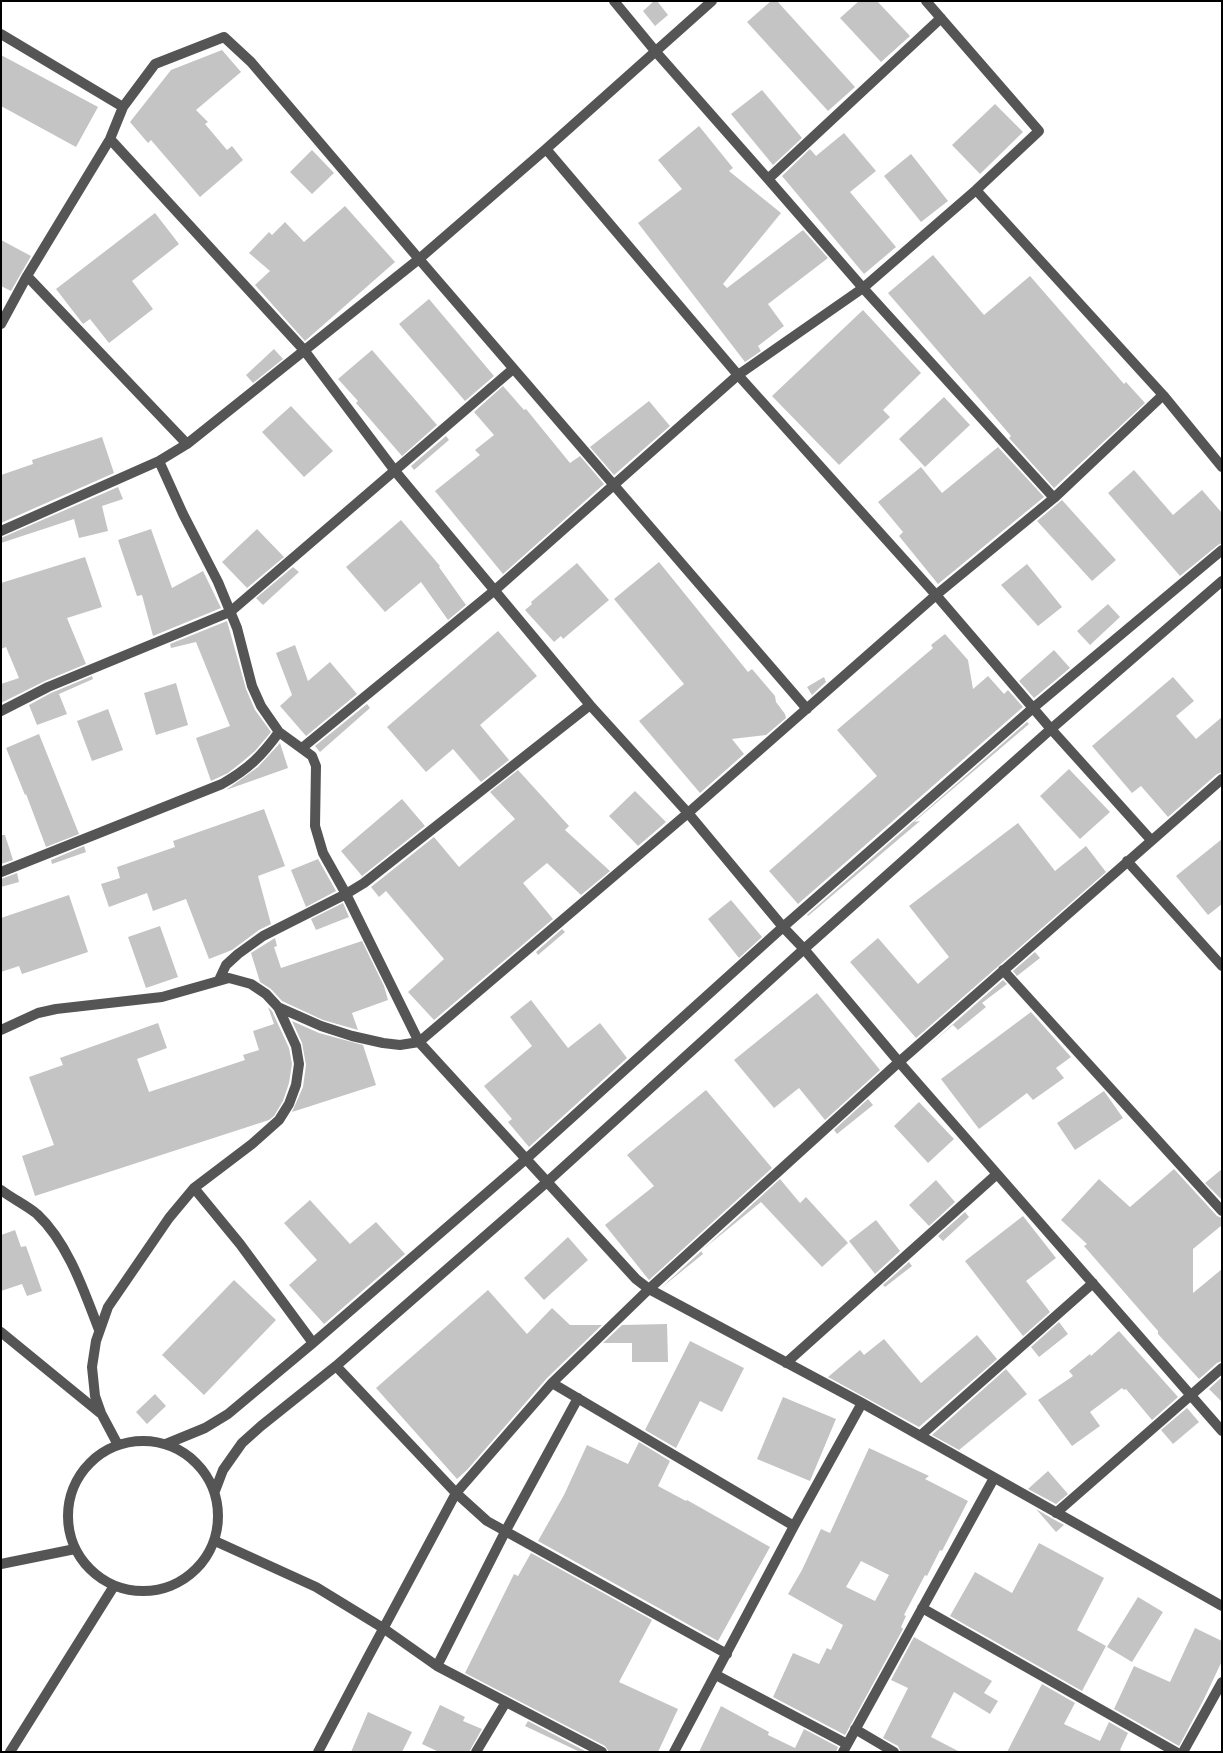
<!DOCTYPE html>
<style>
body{margin:0}
#map{position:relative;width:1223px;height:1753px;overflow:hidden;background:#fff;font-family:"Source Sans 3",sans-serif}
canvas{display:block}
.frame{position:absolute;inset:0;border:2px solid #000;pointer-events:none}
</style>
<div id="map">
<canvas width="1223" height="1753"></canvas>
<div class="frame"></div>
</div>
<script>
const c = document.querySelector('canvas').getContext('2d');
c.lineJoin = 'round';
function fillPath(path, color) { c.fillStyle = color; c.fill(path, 'evenodd'); }
function strokePath(path, color, width, dash) { c.strokeStyle = color; c.lineWidth = width; c.lineCap = dash ? 'butt' : 'round'; c.setLineDash(dash || []); c.stroke(path); }
const building = new Path2D(`
 M 654,1 L 657,1 L 668,15 L 655,26 L 643,11 Z
 M 771,1 L 777,1 L 855,87 L 828,111 L 747,22 Z
 M 859,1 L 877,1 L 910,36 L 881,62 L 840,18 Z
 M 222,50 L 241,72 L 196,110 L 208,122 L 205,124 L 227,150 L 232,146 L 243,160 L 200,197 L 151,140 L 148,143 L 130,122 L 171,70 Z
 M 1,55 L 98,107 L 76,147 L 1,106 Z
 M 762,90 L 802,138 L 773,165 L 731,114 Z
 M 995,104 L 1023,132 L 980,174 L 952,145 Z
 M 699,126 L 733,168 L 729,171 L 781,213 L 723,284 L 727,288 L 803,230 L 828,258 L 768,304 L 784,326 L 758,346 L 761,351 L 745,362 L 638,223 L 682,189 L 658,160 Z
 M 844,133 L 876,171 L 850,192 L 896,247 L 864,274 L 782,176 L 810,149 L 816,156 Z
 M 312,150 L 334,173 L 312,194 L 290,172 Z
 M 911,154 L 948,201 L 921,222 L 884,176 Z
 M 345,206 L 395,262 L 305,341 L 255,285 L 270,271 L 249,253 L 269,232 L 272,235 L 285,222 L 304,242 Z
 M 155,213 L 179,244 L 132,281 L 153,309 L 109,343 L 90,319 L 83,324 L 56,289 Z
 M 1,240 L 31,256 L 11,291 L 1,286 Z
 M 933,255 L 984,315 L 1030,276 L 1124,384 L 1126,382 L 1145,403 L 1054,488 L 1009,438 L 1011,436 L 888,293 Z
 M 429,299 L 494,376 L 465,401 L 399,324 Z
 M 863,310 L 921,373 L 883,410 L 890,417 L 839,465 L 772,396 Z
 M 274,349 L 283,359 L 253,383 L 246,375 Z
 M 372,350 L 437,425 L 402,456 L 356,403 L 358,401 L 338,379 Z
 M 503,386 L 524,410 L 526,409 L 570,463 L 580,456 L 604,484 L 503,574 L 435,491 L 480,455 L 475,450 L 494,435 L 474,412 Z
 M 944,397 L 970,425 L 925,467 L 899,439 Z
 M 649,401 L 670,426 L 614,475 L 590,447 Z
 M 291,406 L 333,451 L 304,477 L 262,432 Z
 M 446,436 L 449,440 L 414,470 L 411,466 Z
 M 102,437 L 114,473 L 1,523 L 1,475 L 33,464 L 32,460 Z
 M 998,447 L 1044,497 L 938,584 L 899,536 L 903,532 L 878,502 L 921,467 L 942,493 Z
 M 1134,470 L 1173,515 L 1202,490 L 1222,513 L 1222,543 L 1218,545 L 1180,576 L 1108,493 Z
 M 118,487 L 123,499 L 102,506 L 108,531 L 79,538 L 74,519 L 1,543 L 1,538 Z
 M 1062,500 L 1116,560 L 1092,581 L 1037,521 Z
 M 401,520 L 440,566 L 439,567 L 466,605 L 448,620 L 421,582 L 385,612 L 346,567 Z
 M 151,529 L 172,588 L 203,571 L 221,608 L 153,636 L 142,595 L 137,596 L 118,540 Z
 M 257,529 L 284,557 L 247,588 L 222,562 Z
 M 85,557 L 102,607 L 67,618 L 86,664 L 45,681 L 1,703 L 1,684 L 19,678 L 6,647 L 1,649 L 1,583 Z
 M 659,562 L 748,672 L 752,669 L 775,696 L 776,702 L 785,714 L 786,718 L 766,735 L 732,739 L 744,754 L 700,793 L 639,721 L 684,684 L 614,599 Z
 M 577,563 L 609,600 L 563,639 L 561,636 L 554,642 L 525,610 L 532,604 L 531,602 Z
 M 1027,564 L 1062,607 L 1038,626 L 1001,585 Z
 M 293,567 L 299,572 L 263,605 L 256,598 Z
 M 1108,604 L 1120,617 L 1090,645 L 1077,631 Z
 M 227,621 L 246,689 L 255,710 L 271,732 L 255,751 L 242,762 L 228,773 L 211,781 L 196,738 L 230,726 L 196,642 L 171,648 L 170,644 Z
 M 498,631 L 537,676 L 480,725 L 509,760 L 481,782 L 453,749 L 426,772 L 387,727 Z
 M 945,634 L 968,660 L 973,689 L 988,676 L 1004,694 L 1008,690 L 1023,707 L 798,904 L 769,871 L 877,776 L 837,730 L 933,648 L 931,645 Z
 M 295,645 L 308,681 L 330,662 L 357,694 L 306,736 L 280,706 L 292,695 L 276,653 Z
 M 1054,650 L 1070,668 L 1034,698 L 1019,681 Z
 M 92,676 L 93,679 L 59,694 L 67,714 L 37,725 L 29,705 L 51,693 Z
 M 824,677 L 826,682 L 812,695 L 807,687 Z
 M 1173,677 L 1194,701 L 1176,716 L 1196,739 L 1222,717 L 1222,772 L 1217,774 L 1168,817 L 1141,786 L 1132,793 L 1092,746 Z
 M 176,683 L 188,725 L 156,735 L 144,693 Z
 M 367,704 L 370,708 L 320,752 L 315,746 Z
 M 108,709 L 123,750 L 92,761 L 77,721 Z
 M 1027,722 L 1029,724 L 914,822 L 920,821 L 808,916 L 807,915 Z
 M 39,734 L 79,834 L 46,847 L 26,794 L 25,795 L 6,748 Z
 M 280,743 L 288,768 L 226,790 L 258,767 Z
 M 1069,769 L 1110,812 L 1080,839 L 1040,796 Z
 M 518,770 L 569,826 L 565,830 L 610,871 L 581,895 L 547,863 L 523,883 L 553,919 L 434,1020 L 408,992 L 444,959 L 386,891 L 379,897 L 371,887 L 434,837 L 459,867 L 515,819 L 490,792 Z
 M 635,791 L 666,822 L 638,846 L 609,816 Z
 M 402,799 L 425,826 L 362,876 L 341,851 Z
 M 264,809 L 285,866 L 258,876 L 271,924 L 259,930 L 232,950 L 209,959 L 186,899 L 153,911 L 147,893 L 109,907 L 101,884 L 120,878 L 117,867 L 175,847 L 173,841 Z
 M 1018,823 L 1055,871 L 1086,846 L 1106,872 L 916,1038 L 850,962 L 878,938 L 918,984 L 949,957 L 909,906 Z
 M 1,835 L 5,835 L 13,860 L 1,864 Z
 M 1222,839 L 1222,904 L 1208,915 L 1176,876 Z
 M 84,846 L 86,852 L 52,864 L 51,860 Z
 M 318,859 L 336,891 L 306,907 L 291,870 Z
 M 17,873 L 19,882 L 1,887 L 1,879 Z
 M 69,895 L 88,952 L 22,974 L 19,966 L 1,972 L 1,918 Z
 M 731,900 L 762,937 L 739,958 L 708,919 Z
 M 343,903 L 349,917 L 316,930 L 311,919 Z
 M 160,926 L 178,977 L 146,988 L 128,937 Z
 M 562,929 L 565,932 L 538,955 L 536,952 Z
 M 275,938 L 277,946 L 274,947 L 281,968 L 362,941 L 384,986 L 388,1000 L 352,1013 L 358,1030 L 323,1020 L 282,1001 L 271,989 L 260,982 L 251,953 Z
 M 1035,952 L 1040,958 L 1017,976 L 1013,971 Z
 M 1003,980 L 1007,984 L 982,1003 L 986,1007 L 958,1030 L 953,1025 L 925,1049 Z
 M 817,993 L 880,1070 L 825,1120 L 799,1088 L 774,1108 L 734,1060 Z
 M 531,1000 L 568,1048 L 600,1023 L 627,1058 L 529,1147 L 508,1122 L 512,1119 L 484,1086 L 532,1046 L 510,1017 Z
 M 268,1007 L 272,1011 L 289,1048 L 292,1064 L 289,1083 L 283,1101 L 274,1116 L 269,1120 L 35,1196 L 22,1156 L 54,1145 L 29,1077 L 63,1065 L 60,1058 L 158,1023 L 167,1048 L 137,1059 L 149,1092 L 245,1060 L 243,1055 L 259,1050 L 253,1031 L 274,1024 Z
 M 1031,1012 L 1071,1057 L 1056,1068 L 1064,1078 L 1033,1100 L 1027,1093 L 979,1129 L 941,1079 Z
 M 292,1021 L 319,1033 L 363,1045 L 376,1085 L 292,1112 L 303,1087 L 306,1065 L 302,1043 Z
 M 706,1090 L 772,1168 L 649,1280 L 605,1225 L 654,1186 L 627,1155 Z
 M 1104,1091 L 1123,1118 L 1075,1150 L 1057,1123 Z
 M 868,1099 L 873,1105 L 837,1134 L 834,1130 Z
 M 919,1102 L 954,1139 L 928,1163 L 894,1126 Z
 M 1174,1169 L 1217,1216 L 1222,1218 L 1222,1225 L 1193,1249 L 1193,1293 L 1222,1269 L 1222,1361 L 1217,1363 L 1199,1379 L 1158,1334 L 1158,1331 L 1084,1246 L 1087,1244 L 1061,1220 L 1099,1179 L 1130,1207 Z
 M 1222,1169 L 1222,1200 L 1205,1183 Z
 M 780,1179 L 800,1203 L 806,1197 L 848,1243 L 822,1267 L 761,1202 L 701,1251 L 703,1254 L 661,1288 Z
 M 936,1180 L 955,1202 L 929,1226 L 909,1205 Z
 M 310,1200 L 350,1244 L 376,1222 L 405,1254 L 324,1324 L 289,1285 L 317,1260 L 284,1223 Z
 M 965,1212 L 969,1217 L 943,1241 L 938,1236 Z
 M 1023,1216 L 1056,1258 L 1026,1281 L 1050,1312 L 1023,1336 L 965,1261 Z
 M 876,1220 L 900,1251 L 875,1274 L 849,1241 Z
 M 15,1230 L 21,1247 L 26,1246 L 42,1291 L 27,1296 L 22,1284 L 1,1291 L 1,1235 Z
 M 568,1237 L 588,1260 L 544,1300 L 524,1278 Z
 M 909,1262 L 912,1266 L 885,1287 L 883,1285 Z
 M 234,1280 L 276,1320 L 204,1395 L 162,1355 Z
 M 488,1290 L 527,1334 L 552,1308 L 570,1325 L 602,1325 L 547,1378 L 467,1470 L 457,1479 L 376,1388 Z
 M 1059,1322 L 1068,1334 L 1039,1357 L 1031,1347 Z
 M 667,1324 L 668,1362 L 632,1362 L 632,1343 L 603,1343 L 622,1325 Z
 M 1119,1331 L 1178,1397 L 1152,1420 L 1126,1389 L 1124,1390 L 1122,1388 L 1090,1412 L 1100,1426 L 1072,1446 L 1038,1400 L 1073,1376 L 1069,1371 L 1090,1354 L 1091,1356 Z
 M 977,1335 L 997,1359 L 919,1427 L 828,1377 L 860,1350 L 864,1355 L 884,1339 L 921,1383 Z
 M 690,1341 L 744,1368 L 722,1412 L 700,1401 L 676,1448 L 645,1430 Z
 M 1006,1369 L 1027,1394 L 959,1450 L 932,1435 Z
 M 1222,1377 L 1222,1402 L 1209,1389 Z
 M 155,1394 L 166,1406 L 147,1424 L 136,1412 Z
 M 783,1397 L 836,1419 L 810,1481 L 757,1459 Z
 M 1187,1408 L 1199,1422 L 1173,1444 L 1161,1430 Z
 M 639,1442 L 670,1461 L 658,1486 L 686,1501 L 687,1500 L 770,1547 L 718,1641 L 538,1541 L 564,1495 L 587,1445 L 628,1464 Z
 M 869,1448 L 929,1476 L 925,1479 L 968,1501 L 942,1551 L 940,1550 L 927,1576 L 925,1575 L 904,1615 L 906,1616 L 901,1627 L 903,1629 L 845,1735 L 773,1697 L 793,1653 L 819,1664 L 827,1648 L 831,1650 L 843,1625 L 788,1594 L 802,1570 L 821,1529 L 830,1533 ZM 861,1561 L 889,1575 L 875,1601 L 846,1587 Z
 M 1048,1471 L 1068,1494 L 1056,1504 L 1028,1489 Z
 M 1036,1509 L 1053,1519 L 1064,1525 L 1056,1532 Z
 M 1039,1543 L 1104,1578 L 1077,1630 L 1106,1646 L 1082,1691 L 950,1616 L 975,1572 L 1012,1593 Z
 M 531,1553 L 652,1620 L 619,1682 L 678,1709 L 658,1752 L 609,1752 L 605,1746 L 465,1673 L 514,1574 L 518,1576 Z
 M 1138,1597 L 1163,1612 L 1132,1662 L 1107,1647 Z
 M 1195,1628 L 1222,1641 L 1222,1661 L 1203,1701 L 1179,1746 L 1114,1709 L 1134,1666 L 1170,1682 Z
 M 914,1637 L 992,1681 L 984,1693 L 998,1701 L 990,1714 L 954,1692 L 931,1737 L 960,1752 L 901,1752 L 898,1746 L 883,1738 L 908,1688 L 891,1680 Z
 M 1042,1684 L 1075,1703 L 1064,1724 L 1100,1741 L 1109,1722 L 1128,1733 L 1120,1750 L 1123,1752 L 1007,1752 Z
 M 440,1705 L 465,1717 L 463,1721 L 482,1729 L 469,1752 L 439,1752 L 422,1744 Z
 M 721,1706 L 769,1732 L 768,1735 L 795,1748 L 804,1729 L 838,1747 L 836,1752 L 699,1752 Z
 M 368,1712 L 412,1732 L 402,1752 L 351,1752 Z
 M 528,1721 L 587,1752 L 580,1752 L 525,1726 Z`);
const minor = new Path2D(`
 M 614,1 L 656,52 L 768,179
 M 712,1 L 546,149 L 738,375 L 936,595 L 1051,729 L 1151,840
 M 941,18 L 768,179 L 863,288 L 1054,498
 M 1,34 L 123,107
 M 224,37 L 251,62 L 419,259 L 187,444 L 27,276 L 110,139 L 123,107 L 155,64 Z
 M 110,139 L 304,350 L 395,471 L 590,705 L 688,813 L 783,927 L 804,949 L 899,1062 L 1222,1431
 M 546,149 L 419,259 L 807,709
 M 976,190 L 1163,395 L 1222,467
 M 1,324 L 27,276
 M 159,461 L 183,514 L 218,582 L 237,628 L 252,686 L 261,706 L 279,732 L 312,756 L 316,766 L 315,826 L 323,853 L 346,894 L 419,1042 L 636,1279 L 649,1289 L 862,1403 L 1222,1606
 M 1,531 L 159,461 L 187,444
 M 1,711 L 48,687 L 230,612 L 513,369
 M 302,748 L 495,590 L 738,375 L 863,288 L 976,190 L 1039,131 L 926,1
 M 1127,861 L 1222,966
 M 1,872 L 222,784 C 248,769 261,757 279,732
 M 1003,970 L 1222,1211
 M 219,980 L 226,965 L 238,954 L 263,936 L 346,894 L 364,883 L 590,705
 M 278,1007 L 321,1026 L 352,1036 L 383,1043 L 400,1045 L 419,1042 L 688,813 L 936,595 L 1054,498 L 1163,395
 M 1,1030 L 38,1013 L 56,1009 L 162,997 L 229,978 L 251,984 L 266,994 L 278,1007 L 296,1046 L 299,1064 L 296,1085 L 289,1104 L 279,1120 L 252,1144 L 194,1188 L 169,1218 L 108,1307 L 96,1341 L 92,1367 L 95,1396 L 101,1413 L 118,1445
 M 194,1188 L 240,1244 L 313,1343
 M 1,1190 C 13,1199 26,1205 37,1214 C 68,1243 84,1291 99,1330
 M 1,1332 L 100,1413
 M 786,1363 L 997,1174
 M 336,1366 L 456,1493 L 487,1521 L 727,1654
 M 552,1383 L 794,1526
 M 920,1436 L 1093,1283
 M68 1516a75 75 0 1 1 150 0a75 75 0 1 1-150 0Z
 M 166,1444 L 205,1428 L 228,1414 L 313,1343 L 526,1159 L 783,927 L 1033,708 L 1222,550
 M 215,1491 L 223,1470 L 242,1443 L 261,1426 L 336,1366 L 547,1182 L 804,949 L 1051,729 L 1222,581
 M 1056,1513 L 1222,1368
 M 215,1541 L 316,1587 L 383,1628 L 437,1666 L 602,1752
 M 1,1564 L 75,1549
 M 922,1608 L 1176,1752
 M 437,1666 L 505,1532 L 578,1398
 M 716,1675 L 847,1744
 M 855,1729 L 894,1752
 M 10,1752 L 114,1586
 M 318,1752 L 367,1659 L 456,1493 L 552,1383 L 649,1289 L 899,1062 L 1222,779
 M 476,1752 L 506,1702
 M 674,1752 L 794,1526 L 862,1403
 M 843,1752 L 994,1478
 M 1183,1752 L 1222,1682`);
fillPath(building, '#c4c4c4');
strokePath(minor, '#555', 10);
</script>
